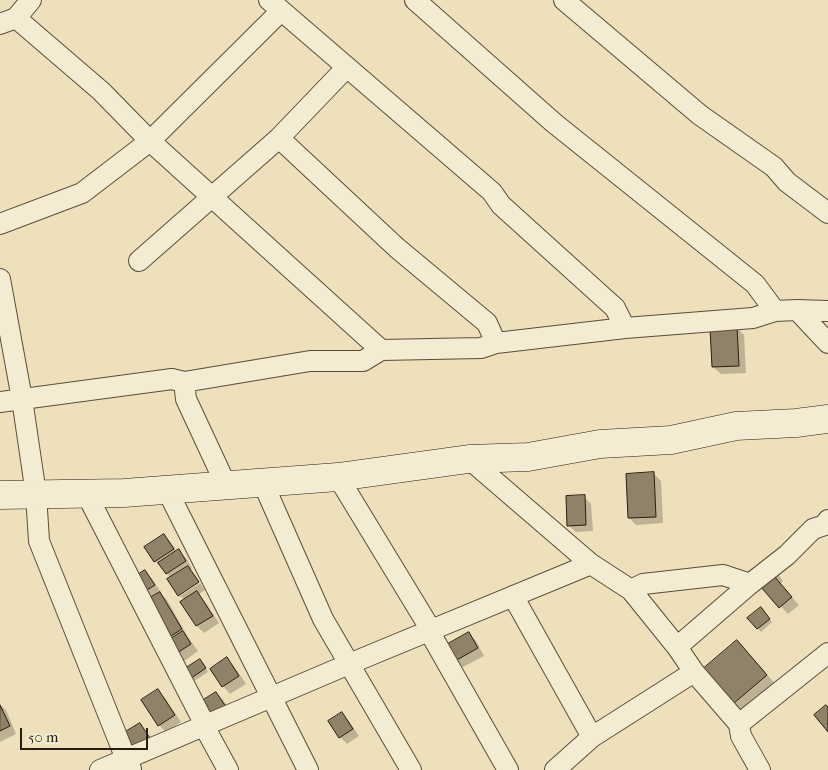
<!DOCTYPE html>
<style>
body{margin:0}
#map{position:relative;width:828px;height:770px;overflow:hidden;background:#ede0ba;font-family:"IM FELL French Canon",serif}
canvas{display:block}
.scale{position:absolute;left:20px;top:728px;width:128px;height:22px;box-sizing:border-box;border:2px solid #2a1c10;border-top:0;padding-left:6px;font-size:15px;line-height:18px;white-space:nowrap;color:#2a1c10;-webkit-text-stroke:4px #f3ebd2;paint-order:stroke}
</style>
<div id="map">
<canvas width="828" height="770"></canvas>
<div class="scale">50 m</div>
</div>
<script>
const c = document.querySelector('canvas').getContext('2d');
c.lineJoin = 'round';
function fillPath(path, color) { c.fillStyle = color; c.fill(path, 'evenodd'); }
function strokePath(path, color, width, dash) { c.strokeStyle = color; c.lineWidth = width; c.lineCap = dash ? 'butt' : 'round'; c.setLineDash(dash || []); c.stroke(path); }
const shadow = new Path2D(`
 M 737,328 L 744,335 L 746,373 L 721,374 L 713,367 Z
 M 653,473 L 661,481 L 663,523 L 636,525 L 629,518 Z
 M 584,497 L 591,504 L 593,531 L 576,532 L 568,525 Z
 M 163,535 L 171,543 L 177,552 L 178,551 L 186,558 L 192,568 L 190,570 L 199,581 L 179,594 L 171,578 L 155,561 Z
 M 145,572 L 152,579 L 161,592 L 160,593 L 167,600 L 188,637 L 198,651 L 180,664 L 143,603 Z
 M 778,574 L 783,581 L 780,584 L 799,605 L 788,614 L 756,579 Z
 M 200,583 L 205,590 L 198,595 L 204,600 L 219,623 L 204,633 L 197,626 L 182,602 L 185,600 L 180,596 Z
 M 764,612 L 772,622 L 761,632 L 758,629 Z
 M 469,633 L 476,641 L 484,656 L 463,667 L 456,660 Z
 M 748,653 L 777,686 L 739,719 L 728,708 Z
 M 227,659 L 234,666 L 246,684 L 230,694 L 223,686 L 212,669 Z
 M 203,663 L 208,672 L 188,685 L 185,682 Z
 M 158,691 L 165,698 L 181,722 L 166,732 L 159,725 Z
 M 216,693 L 223,700 L 233,714 L 198,705 Z
 M 0,705 L 6,710 L 16,734 L 0,742 Z
 M 341,713 L 349,721 L 359,736 L 347,744 L 340,737 Z`);
const building = new Path2D(`
 M 737,326 L 739,366 L 712,367 L 710,328 Z
 M 654,472 L 656,517 L 628,518 L 626,474 Z
 M 585,495 L 586,525 L 567,526 L 566,496 Z
 M 164,534 L 174,549 L 154,562 L 144,547 Z
 M 179,549 L 186,561 L 166,574 L 158,563 Z
 M 188,566 L 199,582 L 178,596 L 167,579 Z
 M 145,570 L 155,585 L 136,597 L 127,582 Z
 M 774,576 L 792,597 L 779,608 L 754,579 Z
 M 197,591 L 213,616 L 196,626 L 180,602 Z
 M 160,592 L 182,629 L 163,641 L 141,603 Z
 M 761,607 L 770,619 L 757,629 L 747,618 Z
 M 183,631 L 191,644 L 171,657 L 163,644 Z
 M 469,632 L 478,648 L 455,661 L 446,645 Z
 M 737,640 L 767,675 L 727,709 L 697,674 Z
 M 227,657 L 239,676 L 222,687 L 210,669 Z
 M 200,659 L 206,668 L 184,683 L 178,673 Z
 M 158,689 L 175,715 L 158,726 L 141,700 Z
 M 216,692 L 226,707 L 207,720 L 197,704 Z
 M 0,705 L 10,726 L 0,731 Z
 M 826,705 L 828,707 L 828,732 L 814,715 Z
 M 342,712 L 353,729 L 339,738 L 328,721 Z
 M 140,723 L 152,741 L 134,752 L 122,734 Z`);
const street = new Path2D(`
 M 269,0 L 492,192 L 501,205 L 615,308 L 625,328
 M 415,0 L 554,123 L 755,284 L 775,311
 M 564,0 L 700,115 L 774,167 L 787,182 L 828,213
 M 16,18 L 101,91 L 150,141 L 381,350
 M 0,24 L 16,18 L 31,0
 M 279,138 L 397,248 L 487,323 L 496,343
 M 0,224 L 82,193 L 150,141 L 281,11
 M 139,261 L 279,138 L 347,67
 M 0,279 L 22,399 L 36,494 L 39,541 L 126,759 L 125,759 L 131,769
 M 797,310 L 828,343
 M 184,382 L 186,399 L 226,485
 M 0,402 L 172,379 L 184,382 L 310,361 L 363,361 L 381,350 L 481,348 L 496,343 L 625,328 L 753,318 L 775,311 L 797,310 L 828,311
 M 338,477 L 431,630 L 429,631 L 508,770
 M 263,483 L 323,619 L 411,770
 M 167,490 L 308,770
 M 86,493 L 205,725 L 204,726 L 228,770
 M 591,564 L 631,590 L 677,647 L 694,672 L 739,724 L 741,736 L 760,770
 M 631,590 L 643,584 L 723,575 L 750,584
 M 513,596 L 592,737
 M 677,647 L 750,584 L 787,555 L 813,529 L 825,525 L 828,520
 M 739,724 L 828,653
 M 100,770 L 349,664 L 591,564 L 469,459
 M 555,770 L 592,737 L 694,672`);
const secondary = new Path2D(`
 M 0,495 L 124,493 L 338,477 L 469,459 L 528,457 L 600,444 L 671,440 L 736,426 L 796,423 L 828,419`);
fillPath(shadow, '#0003');
fillPath(building, '#8f8268');
strokePath(building, '#2a1c10', 1);
strokePath(street, '#5b4d3a', 22);
strokePath(secondary, '#2a1c10', 29);
strokePath(street, '#f3ebd2', 20);
strokePath(secondary, '#f3ebd2', 28);
</script>
